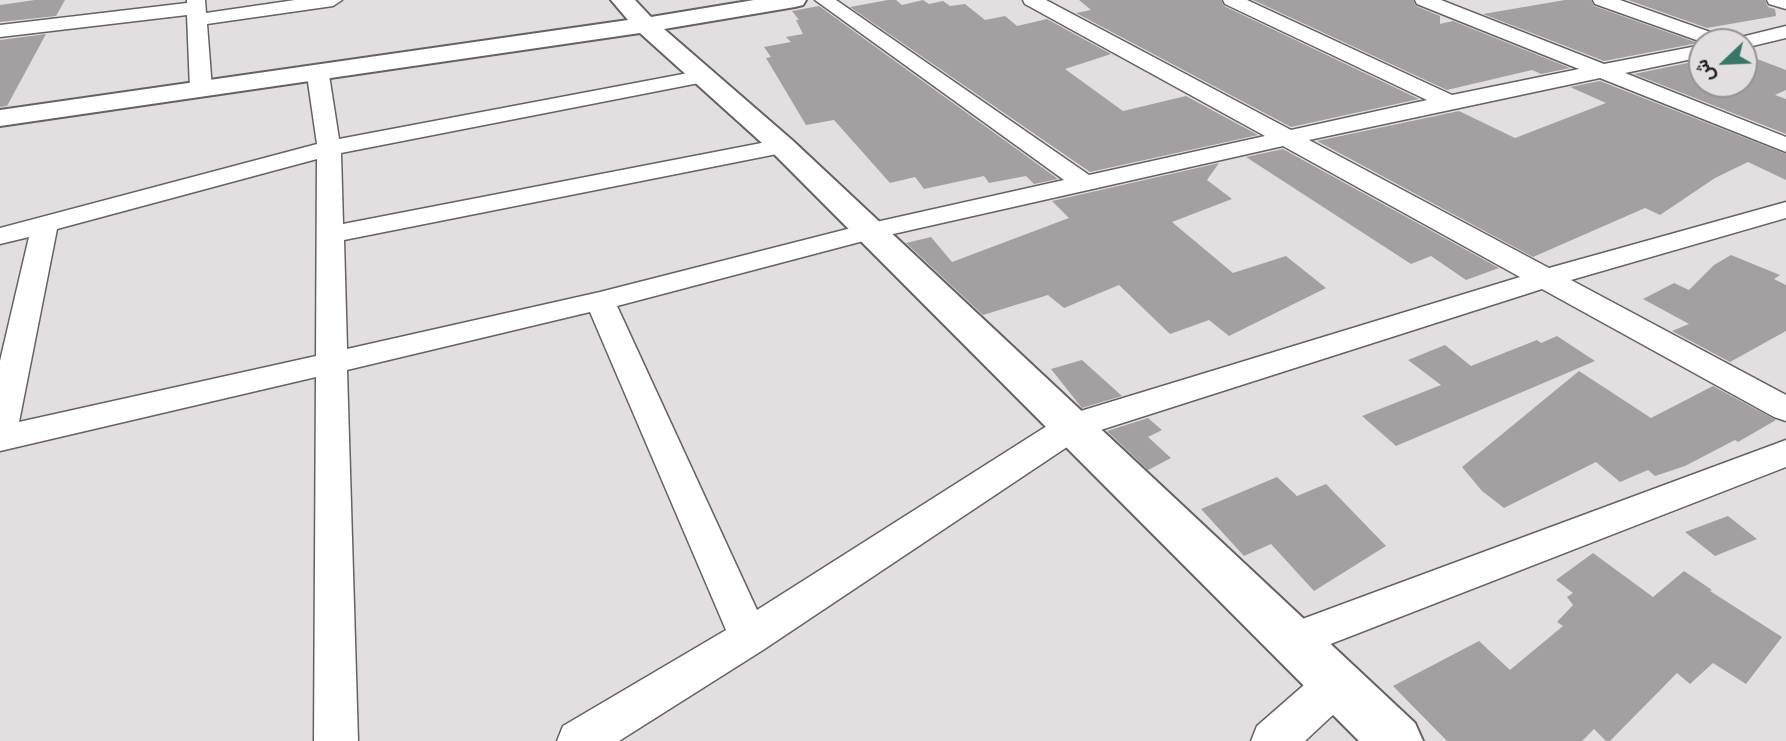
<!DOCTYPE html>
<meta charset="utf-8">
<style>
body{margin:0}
#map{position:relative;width:1786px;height:741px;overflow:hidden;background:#e3dfe0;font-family:Spectral,Vazirmatn,serif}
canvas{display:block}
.north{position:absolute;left:1688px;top:28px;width:70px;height:70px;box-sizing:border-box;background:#e3dfe0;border:2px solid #959393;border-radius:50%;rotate:247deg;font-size:19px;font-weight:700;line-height:28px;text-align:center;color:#212020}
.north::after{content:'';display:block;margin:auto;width:24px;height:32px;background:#367767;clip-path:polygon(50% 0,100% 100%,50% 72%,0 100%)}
</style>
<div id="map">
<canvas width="1786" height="741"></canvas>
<div class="north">ش</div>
</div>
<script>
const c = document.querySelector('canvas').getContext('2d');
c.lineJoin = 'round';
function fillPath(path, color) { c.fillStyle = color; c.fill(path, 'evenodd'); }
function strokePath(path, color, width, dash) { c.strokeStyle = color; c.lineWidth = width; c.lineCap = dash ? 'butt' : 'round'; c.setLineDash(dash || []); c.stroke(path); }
const building = new Path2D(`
 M 35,0 L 65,0 L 56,16 L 0,22 L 0,5 Z
 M 888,0 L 896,0 L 902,5 L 923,0 L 929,4 L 943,1 L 950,6 L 965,4 L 985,20 L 1005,16 L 1017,26 L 1047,19 L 1111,54 L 1065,69 L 1123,111 L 1186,96 L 1258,135 L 1090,172 L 850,7 Z
 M 1079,0 L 1221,0 L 1224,6 L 1419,99 L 1291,127 L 1076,13 L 1091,10 Z
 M 1253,0 L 1413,0 L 1416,6 L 1440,16 L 1440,24 L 1453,21 L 1570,68 L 1541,74 L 1532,70 L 1447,90 Z
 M 1565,0 L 1591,0 L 1594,6 L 1698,43 L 1604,61 L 1483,14 Z
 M 1628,0 L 1765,0 L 1768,7 L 1775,9 L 1776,16 L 1707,28 Z
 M 819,6 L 1058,179 L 1034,184 L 1026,176 L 989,183 L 984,176 L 924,189 L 915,177 L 890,183 L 834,120 L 806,125 L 766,58 L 771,57 L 764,47 L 791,42 L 786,37 L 803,34 L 796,20 L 799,20 L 792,11 Z
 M 46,34 L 7,106 L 0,107 L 0,40 Z
 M 1744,54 L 1786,70 L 1786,90 L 1775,95 L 1786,99 L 1786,134 L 1634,74 L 1702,60 L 1702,84 L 1744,84 Z
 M 1600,81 L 1786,154 L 1786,180 L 1748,162 L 1715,178 L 1660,215 L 1645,208 L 1533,257 L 1317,141 L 1459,111 L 1515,138 L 1606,103 L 1570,87 Z
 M 1283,149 L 1499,268 L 1466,280 L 1431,256 L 1411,264 L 1246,157 Z
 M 1219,163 L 1207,180 L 1232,199 L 1172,222 L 1233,273 L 1286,256 L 1326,288 L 1229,336 L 1209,320 L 1170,334 L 1119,285 L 1064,308 L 1048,295 L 983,315 L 906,243 L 931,237 L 952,262 L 1069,218 L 1052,201 Z
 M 1731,255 L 1780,275 L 1774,279 L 1786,285 L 1786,331 L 1730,362 L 1672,331 L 1689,324 L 1643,299 L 1674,283 L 1689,290 L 1714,265 Z
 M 1557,336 L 1595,361 L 1396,446 L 1362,416 L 1441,385 L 1408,360 L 1445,345 L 1471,366 L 1537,340 L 1541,343 Z
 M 1082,360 L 1122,396 L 1082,408 L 1051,369 Z
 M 1579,371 L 1651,418 L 1713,386 L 1776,420 L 1738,442 L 1735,440 L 1685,466 L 1655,476 L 1648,470 L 1620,482 L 1596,462 L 1504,508 L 1482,491 L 1462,467 Z
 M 1148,418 L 1162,430 L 1148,437 L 1171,458 L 1148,470 L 1107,431 Z
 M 1277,477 L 1297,496 L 1326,484 L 1386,546 L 1314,591 L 1271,544 L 1244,556 L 1201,509 Z
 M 1728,516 L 1757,539 L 1715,556 L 1685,532 Z
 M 1593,553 L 1653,597 L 1684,571 L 1712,590 L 1710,591 L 1782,637 L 1746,684 L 1713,663 L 1690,684 L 1677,673 L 1610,741 L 1606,741 L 1594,729 L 1582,741 L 1447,741 L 1393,686 L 1479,641 L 1510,670 L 1563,626 L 1557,622 L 1573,605 L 1567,597 L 1573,593 L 1556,580 Z`);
const minor = new Path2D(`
 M 187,0 L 205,0 L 206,13 L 295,0 L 342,0 L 333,6 L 207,24 L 212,89 L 209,94 L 193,94 L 190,89 L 187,15 L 0,37 L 0,25 L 187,3 Z
 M 815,0 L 836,0 L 1089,175 L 1265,136 L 1025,4 L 1023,0 L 1046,0 L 1291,130 L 1427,100 L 1225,4 L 1223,0 L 1247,0 L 1452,95 L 1579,69 L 1417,4 L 1415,0 L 1441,0 L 1604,64 L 1702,45 L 1702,57 L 1625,73 L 1786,137 L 1786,152 L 1600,78 L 1309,140 L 1549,268 L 1786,202 L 1786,218 L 1571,280 L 1786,395 L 1786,421 L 1774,417 L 1542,289 L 1085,435 L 763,650 L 619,741 L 557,741 L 563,726 L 726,630 L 590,312 L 347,370 L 358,741 L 314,741 L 316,377 L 0,451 L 0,361 L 29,237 L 0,244 L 0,228 L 317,144 L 307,75 L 310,70 L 326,70 L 329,75 L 339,139 L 704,70 L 712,71 L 715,76 L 712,81 L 704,82 L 341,153 L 343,224 L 782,139 L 790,141 L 794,146 L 790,151 L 782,153 L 344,240 L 347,349 L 600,292 L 867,224 L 1064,180 ZM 1283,146 L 1520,277 L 1061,417 L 757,610 L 617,306 L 871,239 ZM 317,159 L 316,356 L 19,422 L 57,229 Z
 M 1593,0 L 1620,0 L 1727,38 L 1730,42 L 1702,42 L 1595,4 Z
 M 1767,0 L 1786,0 L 1786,9 L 1769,4 Z
 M 1786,26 L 1786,38 L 1744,48 L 1744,42 L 1734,42 L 1737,38 Z
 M 1786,440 L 1786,467 L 1292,659 L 1278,654 L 1272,641 L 1278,628 Z
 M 1335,666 L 1350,671 L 1356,685 L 1350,699 L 1305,741 L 1251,741 L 1257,726 L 1320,671 Z`);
const tertiary = new Path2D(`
 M 611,0 L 635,0 L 651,17 L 754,0 L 806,0 L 803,5 L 795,7 L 664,29 L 792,140 L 1415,723 L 1423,741 L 1359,741 L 772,152 L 640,33 L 0,126 L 0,110 L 628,20 Z`);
fillPath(building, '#a4a0a1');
strokePath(minor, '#656262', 3);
strokePath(tertiary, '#656262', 4);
fillPath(minor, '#fff');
fillPath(tertiary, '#fff');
</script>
